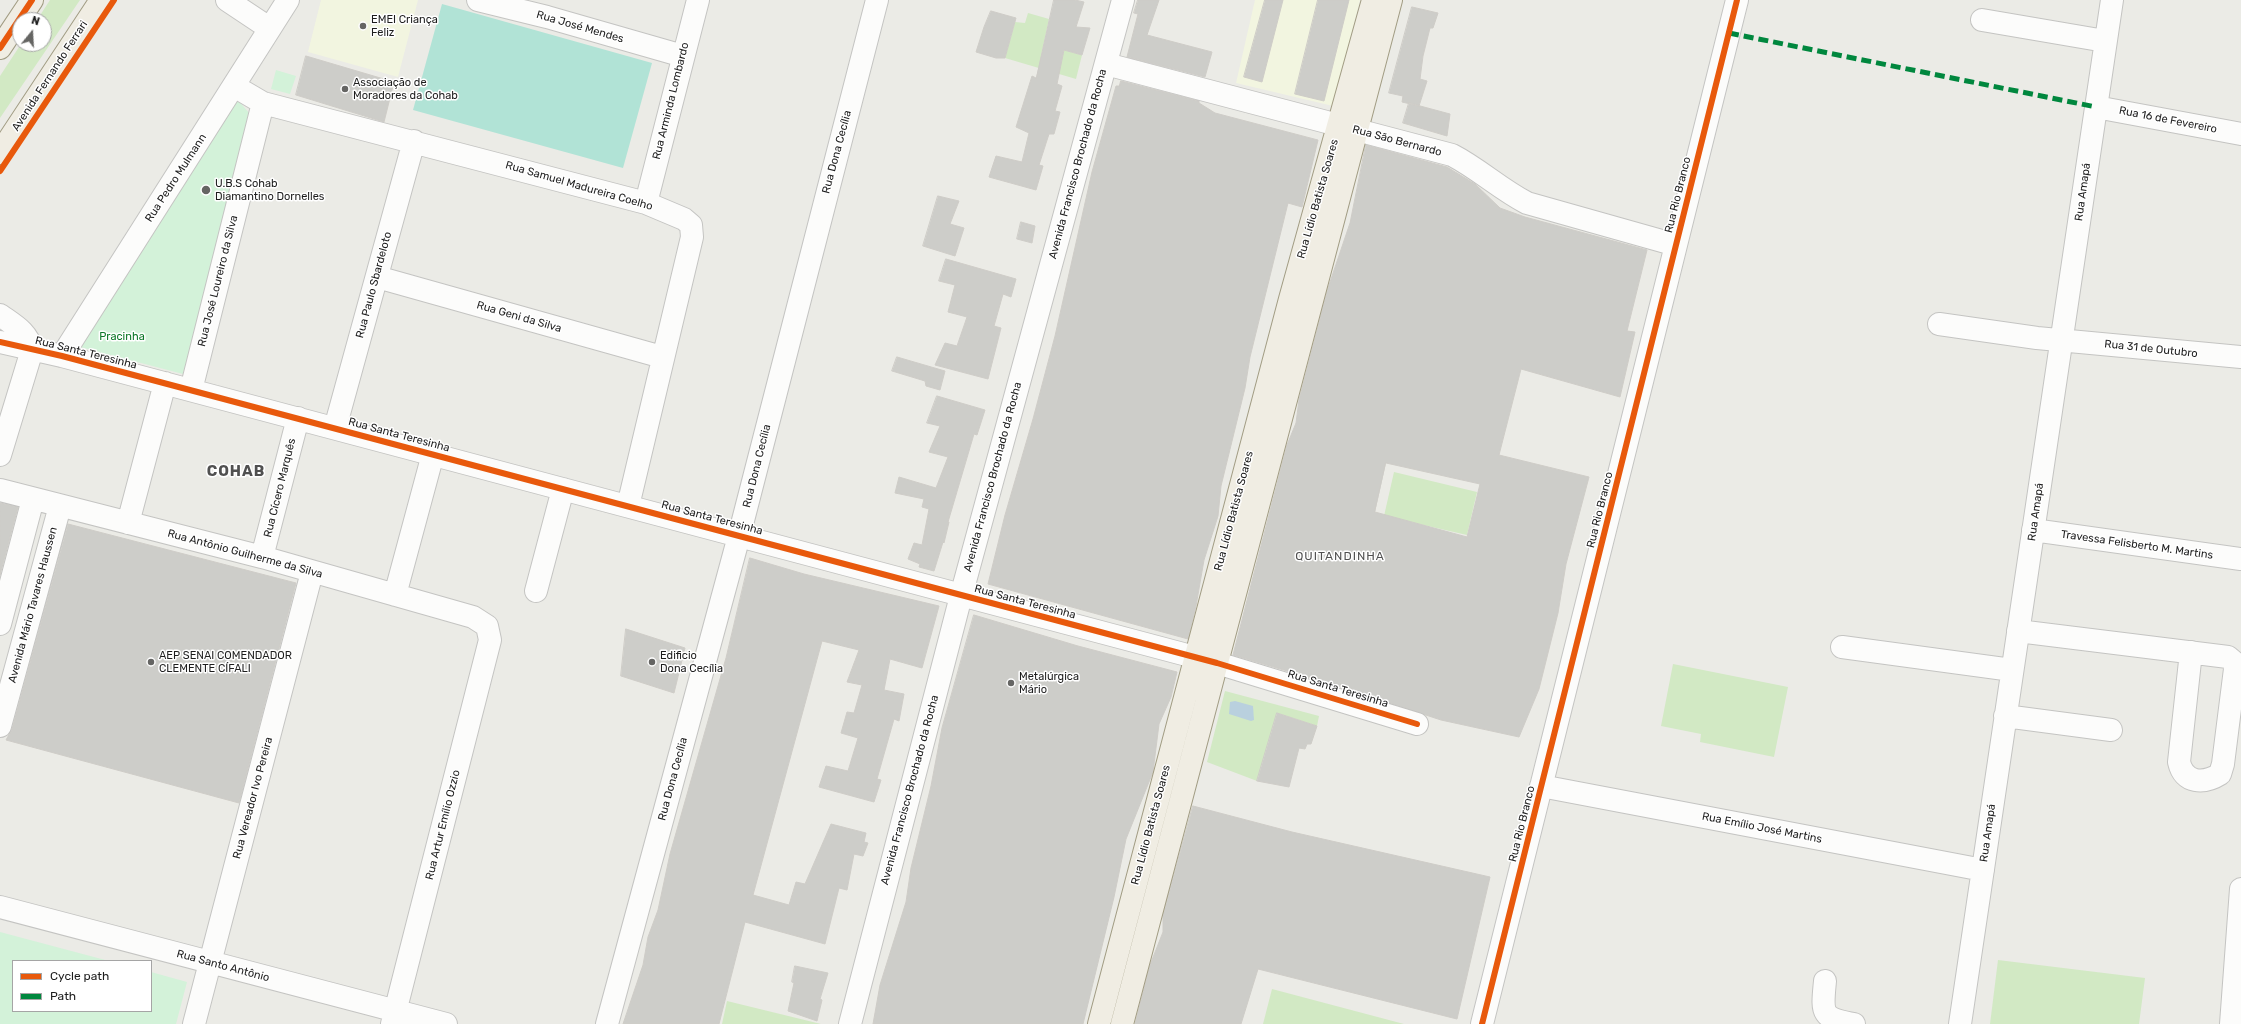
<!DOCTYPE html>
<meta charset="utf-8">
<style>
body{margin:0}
#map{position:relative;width:2241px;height:1024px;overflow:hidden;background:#ebebe6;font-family:Rubik,sans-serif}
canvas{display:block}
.legend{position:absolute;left:12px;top:960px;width:140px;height:52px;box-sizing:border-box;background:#fff;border:1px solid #a5a5a5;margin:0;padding:5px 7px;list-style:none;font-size:12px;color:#1d1d1d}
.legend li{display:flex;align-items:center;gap:8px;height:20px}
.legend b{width:20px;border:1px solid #a5a5a5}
.north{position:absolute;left:12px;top:12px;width:40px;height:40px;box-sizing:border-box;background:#fff;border:1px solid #a5a5a5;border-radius:50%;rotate:18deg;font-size:11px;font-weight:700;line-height:16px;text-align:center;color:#1d1d1d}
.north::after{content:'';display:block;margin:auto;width:14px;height:18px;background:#656563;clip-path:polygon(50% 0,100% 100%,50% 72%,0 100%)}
</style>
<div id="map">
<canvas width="2241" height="1024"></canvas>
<ul class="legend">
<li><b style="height:5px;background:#e8590c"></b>Cycle path</li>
<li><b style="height:5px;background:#00873e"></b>Path</li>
</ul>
<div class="north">N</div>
</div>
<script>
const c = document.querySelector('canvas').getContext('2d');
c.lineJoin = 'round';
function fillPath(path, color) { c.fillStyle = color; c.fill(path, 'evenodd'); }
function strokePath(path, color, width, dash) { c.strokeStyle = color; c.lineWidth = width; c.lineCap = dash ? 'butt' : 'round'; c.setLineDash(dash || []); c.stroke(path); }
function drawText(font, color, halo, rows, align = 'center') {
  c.font = font + ' Rubik,sans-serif'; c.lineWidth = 3; c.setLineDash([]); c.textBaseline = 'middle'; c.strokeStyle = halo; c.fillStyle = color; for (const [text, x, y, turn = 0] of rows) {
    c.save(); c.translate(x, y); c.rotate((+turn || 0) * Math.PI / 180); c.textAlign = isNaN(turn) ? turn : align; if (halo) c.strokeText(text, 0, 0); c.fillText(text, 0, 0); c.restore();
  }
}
const education = new Path2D(`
 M 321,0 L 418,0 L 398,77 L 308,52 Z
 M 1255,0 L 1360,0 L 1333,106 L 1236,83 Z`);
const grass = new Path2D(`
 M 50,0 L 80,0 L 0,118 L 0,76 L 21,44 L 44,44 L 44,20 L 37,20 Z
 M 1028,13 L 1049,19 L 1041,56 L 1061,62 L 1064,50 L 1082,55 L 1076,79 L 1005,58 L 1015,22 L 1025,23 Z
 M 1394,472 L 1477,492 L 1467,535 L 1384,516 Z
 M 1673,664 L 1788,687 L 1774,757 L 1700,742 L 1701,734 L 1661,726 Z
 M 1225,691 L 1319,716 L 1317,726 L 1277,713 L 1257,781 L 1207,762 Z
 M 1998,960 L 2145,978 L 2139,1024 L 1990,1024 Z
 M 1272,989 L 1404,1024 L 1263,1024 Z
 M 727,1001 L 821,1024 L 722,1024 Z`);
const park = new Path2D(`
 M 276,70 L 296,76 L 290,94 L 271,89 Z
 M 237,99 L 250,114 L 183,374 L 80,347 Z
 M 0,932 L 109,961 L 13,961 L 13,1011 L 151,1011 L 151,972 L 187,982 L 176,1024 L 0,1024 Z`);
const pitch = new Path2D(`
 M 442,4 L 652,63 L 623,168 L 413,110 Z`);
const water = new Path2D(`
 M 1235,701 L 1253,706 L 1254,720 L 1251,721 L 1229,714 L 1230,702 Z`);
const building = new Path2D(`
 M 1054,0 L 1075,0 L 1084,2 L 1076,27 L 1090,28 L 1082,55 L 1064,50 L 1057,84 L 1062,86 L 1055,111 L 1060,112 L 1054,134 L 1049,134 L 1039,165 L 1043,166 L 1036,190 L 989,177 L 996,156 L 1022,162 L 1029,133 L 1016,127 L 1032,76 L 1036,78 Z
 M 1138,0 L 1159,0 L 1147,35 L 1212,52 L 1205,77 L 1127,57 L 1138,14 L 1134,13 Z
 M 1265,0 L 1283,0 L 1262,82 L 1244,77 Z
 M 1318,0 L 1349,0 L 1324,101 L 1295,94 Z
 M 1412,7 L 1438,13 L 1433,28 L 1430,28 L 1423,56 L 1420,79 L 1427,81 L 1419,106 L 1402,102 L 1403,96 L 1389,93 Z
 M 991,11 L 1016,18 L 1005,58 L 996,58 L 976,52 L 984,27 Z
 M 306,56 L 394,82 L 384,122 L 296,95 Z
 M 1121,81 L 1199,101 L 1199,103 L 1215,113 L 1318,140 L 1302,207 L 1288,203 L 1250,357 L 1245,388 L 1221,486 L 1218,516 L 1204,560 L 1196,606 L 1188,639 L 988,584 L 1005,515 L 1033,419 L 1055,336 L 1092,172 L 1116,86 L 1119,86 Z
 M 1409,103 L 1450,114 L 1447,136 L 1403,123 Z
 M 1366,145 L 1447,167 L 1475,184 L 1500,208 L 1525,217 L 1647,250 L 1627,331 L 1635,332 L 1620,397 L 1521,369 L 1499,455 L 1589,477 L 1566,564 L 1558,613 L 1539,689 L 1519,737 L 1441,720 L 1331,684 L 1233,655 L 1287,445 L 1296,423 L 1299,400 L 1328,288 L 1350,223 ZM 1386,463 L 1480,484 L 1467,537 L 1375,512 Z
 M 938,196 L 959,201 L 950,224 L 964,228 L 955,256 L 923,246 Z
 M 1021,222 L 1035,226 L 1032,243 L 1017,239 Z
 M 946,259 L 1016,279 L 1011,297 L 1003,294 L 994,326 L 1001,328 L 988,379 L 935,365 L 945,343 L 957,346 L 967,317 L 948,312 L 955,285 L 939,281 Z
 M 897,357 L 945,371 L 940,390 L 926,386 L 925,381 L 892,371 Z
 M 937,396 L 985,410 L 977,435 L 974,434 L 948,522 L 949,522 L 944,543 L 943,542 L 934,571 L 919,567 L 920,564 L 908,559 L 914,543 L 922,545 L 929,509 L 922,507 L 924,499 L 895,493 L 899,477 L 936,488 L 948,457 L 929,452 L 940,426 L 927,423 Z
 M 0,503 L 18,507 L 0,575 Z
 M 68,524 L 296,583 L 239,803 L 6,740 L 12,729 Z
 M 750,558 L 804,574 L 939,606 L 922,668 L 890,659 L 884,690 L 904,694 L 899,721 L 894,719 L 877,779 L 881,780 L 874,802 L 819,787 L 826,766 L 848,771 L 858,738 L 841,733 L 847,712 L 854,713 L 862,685 L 847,682 L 859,650 L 822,641 L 753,895 L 789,905 L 796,882 L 805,884 L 831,824 L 866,833 L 864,842 L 868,843 L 863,856 L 854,854 L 847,890 L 839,888 L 825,944 L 745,922 L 719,1024 L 623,1024 L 643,965 L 648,937 L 658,910 L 670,854 L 726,658 Z
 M 974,615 L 1078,646 L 1177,672 L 1171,697 L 1159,724 L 1153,772 L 1126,839 L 1114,897 L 1083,1024 L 873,1024 L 880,985 L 906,902 L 911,868 L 931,786 L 942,728 Z
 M 626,629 L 685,648 L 674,693 L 621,676 Z
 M 1277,713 L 1317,726 L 1311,744 L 1307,744 L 1305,749 L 1299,748 L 1289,787 L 1257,781 Z
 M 1193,806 L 1292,832 L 1490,877 L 1457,1019 L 1258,969 L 1241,1024 L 1135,1024 L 1150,965 L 1163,932 L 1163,915 Z
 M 795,966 L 828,973 L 820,999 L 822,1000 L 817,1021 L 788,1011 L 794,983 L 792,982 Z`);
const minor = new Path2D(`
 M 227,0 L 269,28
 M 478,0 L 547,17 L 683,56
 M 1982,20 L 2105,41
 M 1106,64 L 1452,155 C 1479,169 1500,189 1527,203 L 1676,245
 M 234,86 L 263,103 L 646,203 L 684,219 L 691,225 L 692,237 L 628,506
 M 2096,107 L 2241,134
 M 646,203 L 698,0
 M 377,277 L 662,357
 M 0,315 C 14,325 28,332 32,350 L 0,455
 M 1939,324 L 2037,338 L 2241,357
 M 0,342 L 62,356 L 1217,663 L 1417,724
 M 62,356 L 288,0
 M 191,390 L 263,103
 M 335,428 L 414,141
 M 0,490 L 262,557 L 473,617 L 487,626 L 490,640 L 392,1024
 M 128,523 L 165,383
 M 2033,530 L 2241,559
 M 262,557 L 298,418
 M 536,591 L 563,489
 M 395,595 L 433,454
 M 0,624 L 33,499
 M 2018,631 L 2228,657 L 2234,662 L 2235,669 L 2223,764 L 2220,774 C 2204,784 2184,784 2179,762 L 2191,652
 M 1842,647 L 2012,670
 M 2005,716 L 2111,730
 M 0,726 L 60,506
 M 1541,786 L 1983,870
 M 0,907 L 446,1024
 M 1825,981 C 1822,1013 1820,1018 1854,1024
 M 194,1024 L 312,572
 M 607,1024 L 739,536 L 877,0
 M 850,1024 L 961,596 L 1123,0
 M 1482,1024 L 1737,0
 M 1960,1024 L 2112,0
 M 2231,1024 L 2241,889`);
const major = new Path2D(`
 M 0,48 L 32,0
 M 0,153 L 101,0
 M 1099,1024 L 1290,299 L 1373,0
 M 1122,1024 L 1391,0`);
const quiet = new Path2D(`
 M 1729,33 L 2096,107`);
const cycleway = new Path2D(`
 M 0,48 L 32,0
 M 0,171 L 114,0
 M 0,342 L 62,356 L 1217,663 L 1417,724
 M 1482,1024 L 1737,0`);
const markers = [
 [363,26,4,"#656563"],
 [345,89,4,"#656563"],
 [206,190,5,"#656563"],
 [151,662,4,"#656563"],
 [652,662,4,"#656563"],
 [1011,683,4,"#656563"]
];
const poiNames = [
 ["EMEI Criança",371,20],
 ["Feliz",371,33],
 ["Associação de",353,83],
 ["Moradores da Cohab",353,96],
 ["U.B.S Cohab",215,184],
 ["Diamantino Dornelles",215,197],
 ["AEP SENAI COMENDADOR",159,656],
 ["CLEMENTE CÍFALI",159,669],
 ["Edificio",660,656],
 ["Dona Cecília",660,669],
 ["Metalúrgica",1019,677],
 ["Mário",1019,690]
];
const streetNames = [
 ["Rua José Mendes",580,27,16],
 ["Avenida Fernando Ferrari",50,76,-57],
 ["Rua Arminda Lombardo",671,101,-76],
 ["Rua 16 de Fevereiro",2168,120,11],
 ["Rua São Bernardo",1397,141,15],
 ["Rua Dona Cecília",837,152,-75],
 ["Avenida Francisco Brochado da Rocha",1078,164,-75],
 ["Rua Pedro Mulmann",176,178,-57],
 ["Rua Samuel Madureira Coelho",579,186,16],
 ["Rua Amapá",2083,192,-82],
 ["Rua Rio Branco",1678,195,-76],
 ["Rua Lídio Batista Soares",1318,199,-74],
 ["Rua José Loureiro da Silva",218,281,-76],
 ["Rua Paulo Sbardeloto",374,285,-75],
 ["Rua Geni da Silva",519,317,16],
 ["Rua 31 de Outubro",2151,349,6],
 ["Rua Santa Teresinha",86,353,14],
 ["Rua Santa Teresinha",399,435,15],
 ["Rua Dona Cecília",757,466,-76],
 ["Avenida Francisco Brochado da Rocha",993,477,-75],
 ["Rua Cícero Marquês",280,488,-76],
 ["Rua Rio Branco",1600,510,-76],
 ["Rua Lídio Batista Soares",1234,511,-75],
 ["Rua Amapá",2036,512,-82],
 ["Rua Santa Teresinha",712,518,15],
 ["Travessa Felisberto M. Martins",2137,545,8],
 ["Rua Antônio Guilherme da Silva",245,554,15],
 ["Rua Santa Teresinha",1025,602,15],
 ["Avenida Mário Tavares Haussen",33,605,-75],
 ["Rua Santa Teresinha",1338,689,17],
 ["Rua Dona Cecília",673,779,-75],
 ["Avenida Francisco Brochado da Rocha",910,790,-75],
 ["Rua Vereador Ivo Pereira",253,798,-75],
 ["Rua Rio Branco",1522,824,-76],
 ["Rua Artur Emílio Ozzio",443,825,-76],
 ["Rua Lídio Batista Soares",1151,825,-75],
 ["Rua Emílio José Martins",1762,828,11],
 ["Rua Amapá",1988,833,-82],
 ["Rua Santo Antônio",223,966,15]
];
const parkNames = [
 ["Pracinha",122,337]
];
const neighbourhoodNames = [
 ["QUITANDINHA",1340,557]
];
const districtNames = [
 ["COHAB",236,472]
];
fillPath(education, '#f2f5e0');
fillPath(grass, '#d2e9c4');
fillPath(park, '#d3f2d9');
fillPath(pitch, '#b1e3d6');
fillPath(water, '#b9d0de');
fillPath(building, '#cdcdc9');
strokePath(building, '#ceccc7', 1);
strokePath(minor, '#c4c4c2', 24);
strokePath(major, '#a19c83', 24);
strokePath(minor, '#fcfcfb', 22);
strokePath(major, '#f0ede3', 22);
strokePath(quiet, '#00873e', 5, [10, 5]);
strokePath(cycleway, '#e8590c', 6);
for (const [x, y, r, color] of markers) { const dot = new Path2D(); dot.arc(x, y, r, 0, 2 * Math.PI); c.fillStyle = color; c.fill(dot); strokePath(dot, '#fff', 1.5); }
drawText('11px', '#1d1d1d', '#fff', poiNames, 'left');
drawText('11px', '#1d1d1d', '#fff', streetNames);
drawText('11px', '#0d7828', '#fff', parkNames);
c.letterSpacing = '1px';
drawText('12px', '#505050', '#fff', neighbourhoodNames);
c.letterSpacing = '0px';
c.letterSpacing = '1px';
drawText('bold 15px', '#505050', '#fff', districtNames);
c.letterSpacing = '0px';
</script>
